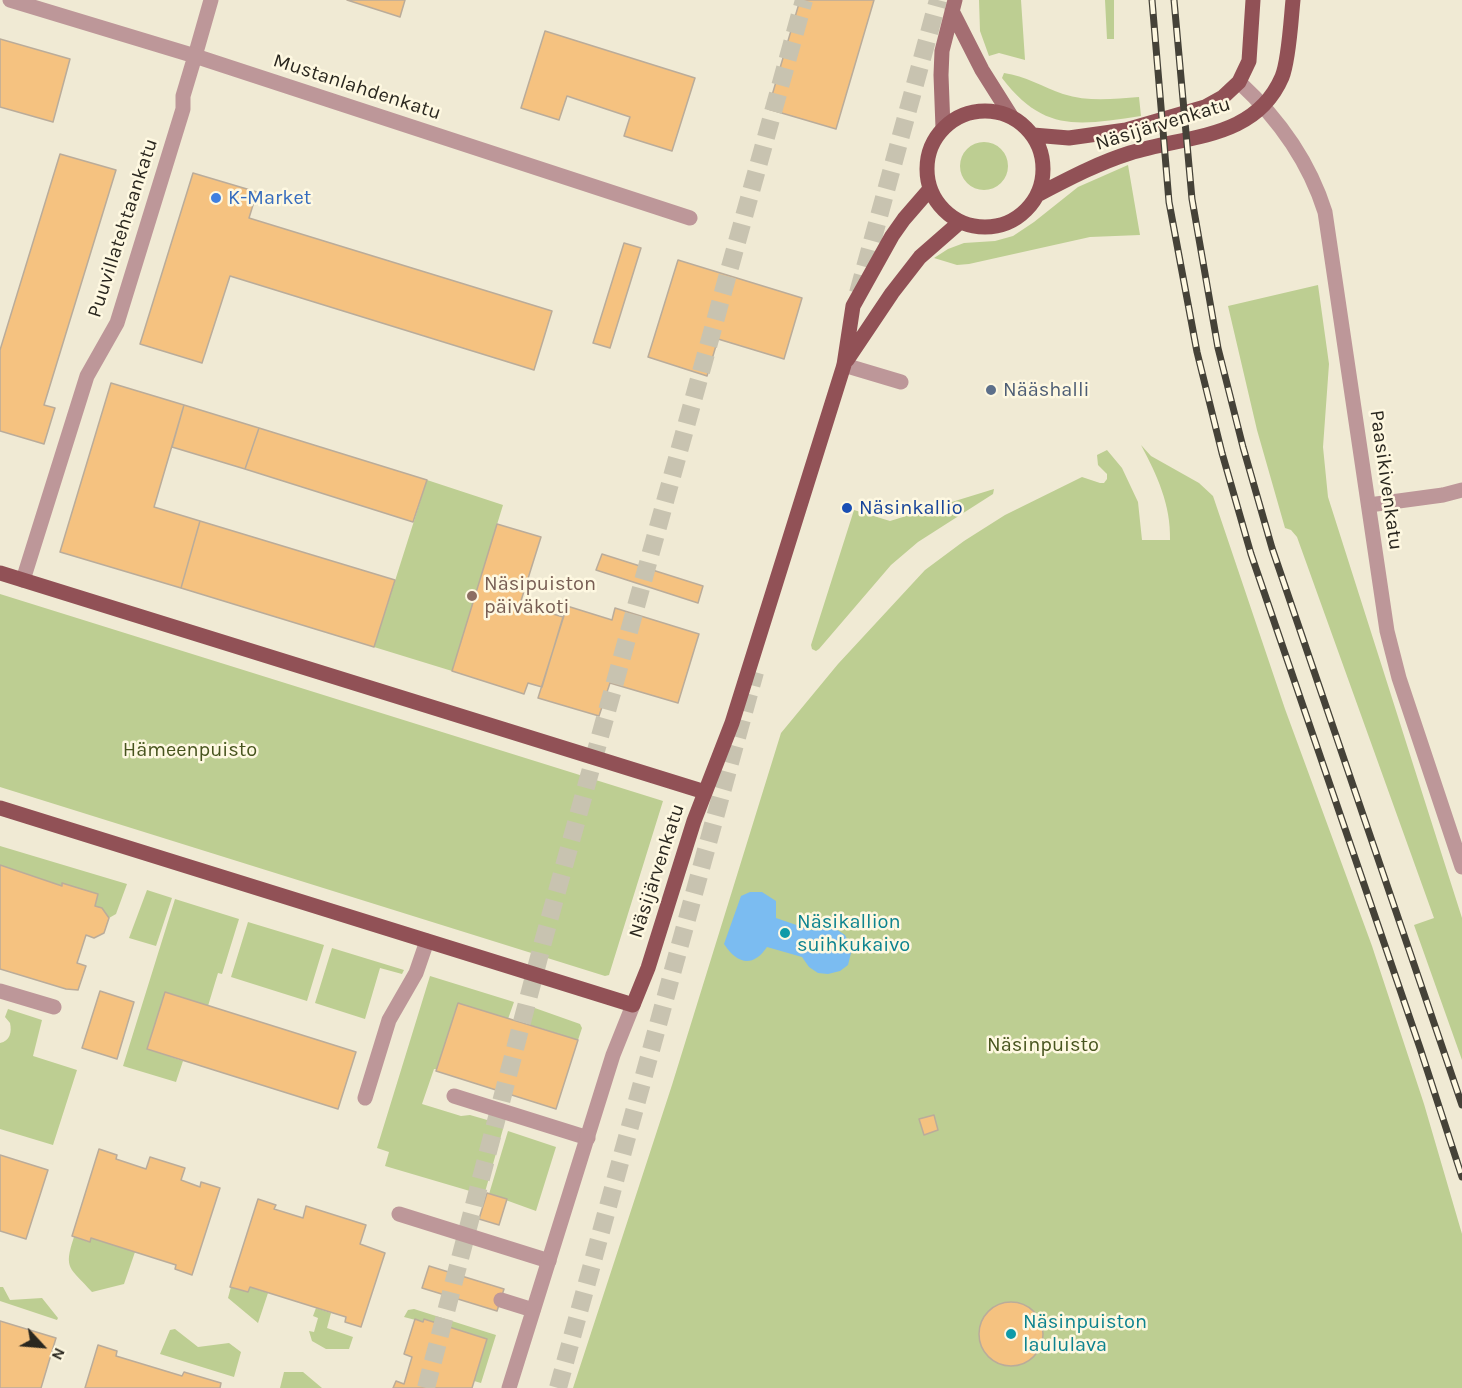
<!DOCTYPE html>
<meta charset="utf-8">
<style>
body{margin:0}
#map{position:relative;width:1462px;height:1388px;overflow:hidden;background:#f0ead4;font-family:Karla,sans-serif}
canvas{display:block}
.north{position:absolute;left:12px;top:1316px;width:60px;height:60px;-webkit-text-stroke:4px #fef8e1;paint-order:stroke;rotate:116deg;font-size:16px;font-weight:700;line-height:24px;text-align:center;color:#2a271f}
.north::after{content:'';display:block;margin:auto;width:21px;height:27px;background:#2a271f;clip-path:polygon(50% 0,100% 100%,50% 72%,0 100%)}
</style>
<div id="map">
<canvas width="1462" height="1388"></canvas>
<div class="north">N</div>
</div>
<script>
const c = document.querySelector('canvas').getContext('2d');
c.lineJoin = 'round';
function fillPath(path, color) { c.fillStyle = color; c.fill(path, 'evenodd'); }
function strokePath(path, color, width, dash) { c.strokeStyle = color; c.lineWidth = width; c.lineCap = dash ? 'butt' : 'round'; c.setLineDash(dash || []); c.stroke(path); }
function drawText(font, color, halo, rows, align = 'center') {
  c.font = font + ' Karla,sans-serif'; c.lineWidth = 5; c.setLineDash([]); c.textBaseline = 'middle'; c.strokeStyle = halo; c.fillStyle = color; for (const [text, x, y, turn = 0] of rows) {
    c.save(); c.translate(x, y); c.rotate((+turn || 0) * Math.PI / 180); c.textAlign = isNaN(turn) ? turn : align; if (halo) c.strokeText(text, 0, 0); c.fillText(text, 0, 0); c.restore();
  }
}
const green = new Path2D(`
 M 979,0 L 1021,0 L 1025,60 L 999,53 L 989,56 L 980,31 Z
 M 1105,0 L 1114,0 L 1114,39 L 1107,39 Z
 M 1004,73 C 1025,76 1043,87 1063,94 C 1088,102 1113,99 1139,97 L 1141,116 C 1079,125 1044,133 1002,78 Z
 M960 166a24 24 0 1 1 48 0a24 24 0 1 1-48 0Z
 M 1128,165 L 1140,235 L 1090,237 L 969,264 L 957,265 L 934,258 L 948,249 L 964,243 L 995,241 L 1013,236 L 1034,222 L 1078,187 Z
 M 1318,285 L 1329,364 L 1323,447 L 1328,497 L 1462,918 L 1462,1060 L 1414,925 L 1434,918 L 1297,537 L 1291,530 L 1285,528 L 1257,430 L 1228,306 Z
 M 1141,445 L 1151,456 L 1199,483 L 1213,496 L 1285,709 L 1372,946 L 1424,1104 L 1462,1234 L 1462,1388 L 573,1388 L 672,1085 L 781,733 L 838,664 L 925,570 L 964,541 L 1005,515 L 1082,477 L 1100,483 L 1104,483 L 1107,479 L 1107,474 L 1098,465 L 1097,455 L 1107,450 L 1122,468 L 1138,502 L 1142,540 L 1170,540 C 1171,505 1157,475 1141,445 Z
 M 427,480 L 503,505 L 452,671 L 374,647 Z
 M 994,489 L 993,494 L 918,542 L 891,565 L 819,649 L 816,651 L 812,649 L 811,645 L 854,510 L 890,521 Z
 M 0,594 L 663,801 L 609,975 L 605,976 L 0,787 Z
 M 0,846 L 127,884 L 116,914 L 109,918 L 102,909 L 95,906 L 98,894 L 62,884 L 62,886 L 0,865 Z
 M 147,890 L 172,898 L 156,946 L 129,938 Z
 M 175,899 L 239,919 L 222,974 L 218,973 L 208,1006 L 165,993 L 148,1049 L 183,1061 L 176,1082 L 123,1066 Z
 M 248,922 L 324,945 L 307,1001 L 231,977 Z
 M 332,948 L 404,970 L 402,974 L 380,968 L 365,1019 L 315,1003 Z
 M 430,976 L 514,1002 L 508,1019 L 458,1003 L 437,1069 L 434,1069 L 422,1104 L 461,1116 L 470,1115 L 501,1124 L 503,1129 L 485,1192 L 480,1194 L 385,1166 L 389,1152 L 377,1148 Z
 M 532,1007 L 580,1024 L 582,1028 L 578,1040 L 527,1024 Z
 M 8,1009 L 42,1020 L 33,1056 L 77,1070 L 53,1145 L 0,1129 L 0,1043 C 10,1041 12,1032 10,1023 L 5,1017 Z
 M 508,1131 L 556,1147 L 536,1211 L 489,1194 Z
 M 74,1237 L 89,1242 L 91,1238 L 135,1252 L 124,1284 L 92,1292 C 70,1267 63,1270 74,1237 Z
 M 0,1287 L 3,1287 L 10,1300 L 42,1298 L 58,1318 L 57,1320 L 0,1301 Z
 M 231,1287 L 248,1292 L 250,1287 L 268,1293 L 258,1323 L 228,1298 Z
 M 316,1308 L 331,1313 L 327,1328 L 353,1337 L 349,1349 L 326,1349 L 312,1341 L 309,1331 L 314,1332 L 318,1318 L 313,1316 Z
 M 414,1309 L 496,1335 L 481,1383 L 474,1381 L 423,1322 L 404,1317 L 408,1310 Z
 M 175,1329 L 198,1347 L 229,1343 L 241,1352 L 234,1377 L 160,1354 L 170,1330 Z
 M 284,1372 L 303,1372 L 322,1388 L 280,1388 Z`);
const water = new Path2D(`
 M 750,892 L 762,892 L 776,901 L 776,918 L 811,930 L 826,927 L 836,929 L 845,935 L 852,949 L 848,965 L 840,971 L 828,974 L 818,973 L 809,967 L 802,957 L 767,947 C 753,968 737,964 724,944 L 741,896 Z`);
const building = new Path2D(`
 M 347,0 L 405,0 L 400,17 Z
 M 800,0 L 874,0 L 836,129 L 768,109 Z
 M 545,31 L 695,78 L 672,151 L 624,136 L 630,117 L 567,96 L 559,120 L 521,108 Z
 M 0,39 L 70,59 L 53,122 L 0,107 Z
 M 60,154 L 116,170 L 44,405 L 55,408 L 44,444 L 0,431 L 0,350 Z
 M 193,173 L 257,192 L 249,218 L 552,311 L 534,370 L 230,276 L 202,363 L 140,344 Z
 M 624,243 L 641,248 L 610,348 L 593,343 Z
 M 678,260 L 802,298 L 784,359 L 718,339 L 707,376 L 648,357 Z
 M 111,383 L 184,405 L 154,507 L 200,521 L 181,588 L 60,552 Z
 M 184,405 L 259,428 L 245,469 L 172,447 Z
 M 259,428 L 427,480 L 413,522 L 245,469 Z
 M 200,521 L 395,580 L 374,647 L 181,588 Z
 M 497,524 L 541,537 L 520,604 L 563,617 L 542,687 L 528,683 L 524,694 L 452,671 Z
 M 602,554 L 703,586 L 698,603 L 596,570 Z
 M 567,606 L 612,620 L 615,608 L 699,634 L 678,703 L 610,683 L 599,716 L 538,698 Z
 M 0,865 L 62,886 L 62,883 L 98,894 L 95,906 L 102,908 L 109,918 L 104,933 L 94,938 L 86,935 L 77,963 L 86,966 L 78,990 L 66,989 L 0,969 Z
 M 100,991 L 134,1002 L 117,1059 L 82,1048 Z
 M 165,992 L 356,1052 L 338,1109 L 147,1049 Z
 M 458,1003 L 578,1040 L 556,1109 L 436,1071 Z
 M 934,1115 L 938,1130 L 924,1135 L 919,1119 Z
 M 99,1149 L 117,1155 L 116,1159 L 146,1169 L 150,1157 L 185,1168 L 181,1180 L 200,1187 L 201,1182 L 220,1188 L 192,1275 L 175,1269 L 176,1265 L 91,1238 L 90,1242 L 72,1236 Z
 M 0,1155 L 48,1170 L 26,1239 L 0,1231 Z
 M 487,1193 L 507,1199 L 499,1225 L 479,1219 Z
 M 258,1199 L 276,1205 L 274,1209 L 303,1218 L 306,1206 L 366,1225 L 360,1244 L 385,1253 L 361,1327 L 345,1322 L 346,1317 L 250,1287 L 248,1292 L 230,1287 Z
 M 429,1266 L 504,1289 L 497,1311 L 422,1288 Z
 M979 1334a32 32 0 1 1 64 0a32 32 0 1 1-64 0Z
 M 415,1319 L 423,1322 L 424,1319 L 487,1339 L 472,1388 L 393,1388 L 396,1381 L 404,1384 L 412,1357 L 404,1354 Z
 M 0,1321 L 56,1338 L 41,1388 L 0,1388 Z
 M 98,1345 L 117,1351 L 116,1356 L 182,1376 L 184,1372 L 221,1383 L 220,1388 L 85,1388 Z`);
const highwayTunnel = new Path2D(`
 M 858,293 L 938,0
 M 426,1388 L 543,942 L 804,0
 M 558,1388 L 755,672`);
const lane = new Path2D(`
 M 195,56 L 211,0
 M 844,365 L 901,382
 M 1369,505 L 1443,495 L 1462,490
 M 0,991 L 54,1007
 M 454,1096 L 588,1138
 M 365,1098 L 389,1020 L 416,973 L 427,941
 M 399,1214 L 549,1261
 M 501,1300 L 533,1310`);
const street = new Path2D(`
 M 10,0 L 195,56 L 690,218
 M 1239,82 C 1278,118 1309,161 1325,212 L 1387,631 L 1399,678 L 1462,867
 M 23,580 L 87,376 L 117,323 L 183,109 L 183,96 L 195,56
 M 509,1388 L 613,1055 L 633,1005`);
const secondary = new Path2D(`
 M 952,11 L 982,70 L 1011,116
 M 943,128 L 941,75 L 942,51 L 955,0`);
const primary = new Path2D(`
 M927 169a58 58 0 1 1 116 0a58 58 0 1 1-116 0Z
 M 1033,135 L 1069,138 L 1126,130 L 1205,107 L 1223,97 L 1239,82 L 1249,61 L 1253,0
 M 1039,194 C 1068,179 1098,163 1130,153 C 1186,135 1255,140 1282,77 C 1289,60 1291,19 1293,0
 M 847,360 L 892,293 L 920,257 L 960,222
 M 0,573 L 705,792
 M 0,808 L 633,1005 L 648,968 L 694,821 L 732,723 L 844,365 L 853,306 L 892,236 L 904,219 L 930,189`);
const rail = new Path2D(`
 M 1152,0 L 1169,202 L 1197,352 L 1222,453 L 1251,554 L 1420,1048 L 1462,1177
 M 1174,0 L 1192,199 L 1218,348 L 1243,447 L 1272,548 L 1462,1105`);
const markers = [
 [216,198,6,"#3f7fe0"],
 [991,390,6,"#5c6f8a"],
 [847,508,6,"#1a4fb4"],
 [472,596,6,"#8d6e63"],
 [785,933,6,"#0f9aa8"],
 [1011,1334,6,"#0f9aa8"]
];
const streetNames = [
 ["Mustanlahdenkatu",357,87,18],
 ["Näsijärvenkatu",1163,124,-17],
 ["Puuvillatehtaankatu",123,228,-72],
 ["Paasikivenkatu",1386,480,82],
 ["Näsijärvenkatu",657,871,-72]
];
const shopNames = [
 ["K-Market",228,198]
];
const serviceNames = [
 ["Nääshalli",1003,390]
];
const transitNames = [
 ["Näsinkallio",859,508]
];
const educationNames = [
 ["Näsipuiston",484,584],
 ["päiväkoti",484,607]
];
const parkNames = [
 ["Hämeenpuisto",190,750],
 ["Näsinpuisto",1043,1045]
];
const cultureNames = [
 ["Näsikallion",797,922],
 ["suihkukaivo",797,945],
 ["Näsinpuiston",1023,1322],
 ["laululava",1023,1345]
];
fillPath(green, '#bdce92');
fillPath(water, '#7bbcf1');
fillPath(building, '#f5c280');
strokePath(building, '#baac9a', 1.5);
strokePath(highwayTunnel, '#c8c3b0', 18, [18, 9]);
strokePath(lane, '#bd9799', 15);
strokePath(street, '#bd9799', 15);
strokePath(secondary, '#a46e72', 15);
strokePath(primary, '#915156', 15);
strokePath(rail, '#454238', 7);
strokePath(rail, '#fef8e1', 4.5, [14]);
for (const [x, y, r, color] of markers) { const dot = new Path2D(); dot.arc(x, y, r, 0, 2 * Math.PI); c.fillStyle = color; c.fill(dot); strokePath(dot, '#fef8e1', 2); }
drawText('20px', '#2a271f', '#fef8e1', streetNames);
drawText('20px', '#366cbe', '#fef8e1', shopNames, 'left');
drawText('20px', '#4e5e75', '#fef8e1', serviceNames, 'left');
drawText('20px', '#164399', '#fef8e1', transitNames, 'left');
drawText('20px', '#785e54', '#fef8e1', educationNames, 'left');
drawText('20px', '#47541e', '#fef8e1', parkNames);
drawText('20px', '#0d838f', '#fef8e1', cultureNames, 'left');
</script>
